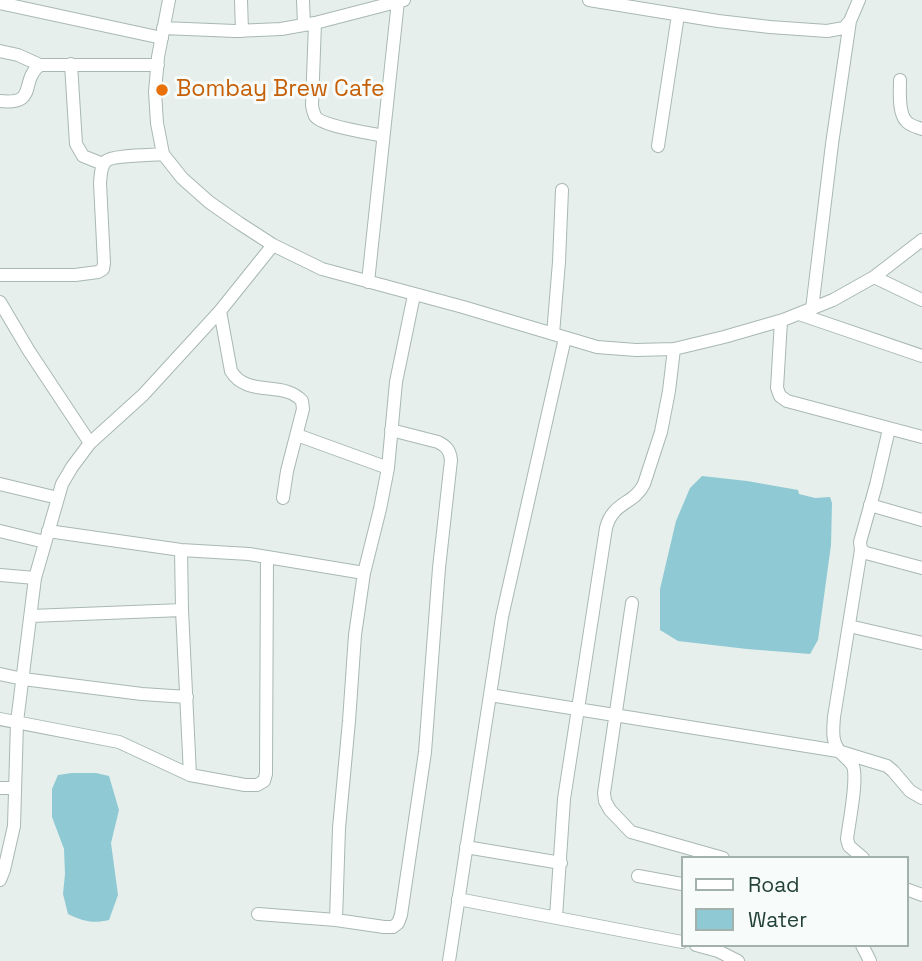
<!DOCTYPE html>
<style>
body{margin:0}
#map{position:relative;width:922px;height:961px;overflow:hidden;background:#e6efeb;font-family:"Space Grotesk",sans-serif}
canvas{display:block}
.legend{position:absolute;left:681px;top:856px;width:228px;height:91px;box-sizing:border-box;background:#f7fbf9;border:2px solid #a3b1ad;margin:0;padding:9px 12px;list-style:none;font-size:21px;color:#24423a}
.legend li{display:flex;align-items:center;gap:14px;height:35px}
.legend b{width:35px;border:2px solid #a3b1ad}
</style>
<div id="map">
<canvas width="922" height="961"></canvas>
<ul class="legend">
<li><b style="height:9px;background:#fff"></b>Road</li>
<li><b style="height:19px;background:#8ec9d4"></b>Water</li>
</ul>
</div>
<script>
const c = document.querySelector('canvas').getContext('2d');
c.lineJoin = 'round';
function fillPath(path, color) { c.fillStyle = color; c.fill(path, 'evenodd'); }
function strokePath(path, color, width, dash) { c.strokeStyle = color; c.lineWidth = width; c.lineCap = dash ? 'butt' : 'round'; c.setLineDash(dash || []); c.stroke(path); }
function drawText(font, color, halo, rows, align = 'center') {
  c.font = font + ' "Space Grotesk",sans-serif'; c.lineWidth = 6; c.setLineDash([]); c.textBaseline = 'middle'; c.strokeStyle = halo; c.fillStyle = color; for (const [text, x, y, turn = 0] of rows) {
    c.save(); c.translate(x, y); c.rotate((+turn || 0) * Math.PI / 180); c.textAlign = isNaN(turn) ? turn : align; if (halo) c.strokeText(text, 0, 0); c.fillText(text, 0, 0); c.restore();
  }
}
const water = new Path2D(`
 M 702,476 L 747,481 L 798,490 L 799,494 L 815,498 L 830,497 L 832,503 L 831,545 L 818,640 L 810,654 L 747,649 L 678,641 L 660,630 L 660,589 L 676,521 L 690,488 Z
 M 72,773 L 96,773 L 109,776 L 119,810 L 111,843 L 118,895 L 109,920 C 93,924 82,921 68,914 L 63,894 L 65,874 L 64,849 L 52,817 L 52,789 L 58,775 Z`);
const street = new Path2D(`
 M 169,0 L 158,57 L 155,92 L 157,123 L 163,154 L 182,178 L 209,202 L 239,223 L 273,245 L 322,269 L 463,307 L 597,347 L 636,350 L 674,349 L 724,337 L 783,320 L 833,300 L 874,277 L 922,240
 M 241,0 L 242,31
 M 303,0 L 304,25
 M 589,0 L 718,21 L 770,27 L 827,31 L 844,28 L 850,21
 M 0,3 L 162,38
 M 315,23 L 312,105 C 312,107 314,114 315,116 C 321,126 370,133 383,136
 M 163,28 L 235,31 L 281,29 L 315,23 L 404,0
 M 0,51 L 18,55 L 40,65
 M 71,64 L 76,144 L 83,156 L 103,164
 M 900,80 C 900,92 898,112 906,121 C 910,126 917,127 922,129
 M 0,101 C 39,105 19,81 40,65 L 158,65
 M 658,146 L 678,15
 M 0,275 L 75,275 L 98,272 L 103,269 L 104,263 L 100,183 C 101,176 100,167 106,161 C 112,155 153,155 163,154
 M 874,277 L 922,300
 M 368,282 L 398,1
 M 0,302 L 29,351 L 90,443
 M 812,309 L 832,144 L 850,21 L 859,0
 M 220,311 L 231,371 C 247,398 284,380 302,401 L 303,409 L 287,471 L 283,498
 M 799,314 L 922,356
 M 781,321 L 777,388 L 780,396 L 787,401 L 922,437
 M 553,334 L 559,262 L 562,190
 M 889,429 L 876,485 L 860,542 L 861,550 L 866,553 L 922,568
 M 297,435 L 388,468
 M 0,484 L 58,498
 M 870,505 L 922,520
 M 0,531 L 45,542
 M 48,531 L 181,550 L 249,554 L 364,573
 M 181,550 L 182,610 L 190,775
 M 861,550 L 834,717 C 833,731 831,743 842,754 C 846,758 850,761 853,766 C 858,780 849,822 847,839 L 849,846 L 863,858
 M 0,575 L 35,578
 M 632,603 L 604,793 L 605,801 L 610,810 L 631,832 L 723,858
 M 31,616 L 182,610
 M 849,626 L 922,643
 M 0,674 L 23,679 L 142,694 L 187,697
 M 490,695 L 838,751 L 887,766 L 893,771 L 910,791 L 922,798
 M 0,719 L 119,742 L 190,775 L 245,785 L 257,785 L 264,781 L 266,774 L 267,557
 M 0,788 L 15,788
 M 466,847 L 561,863
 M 638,876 L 682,884
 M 0,880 L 4,870 L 14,826 L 17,722 L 35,578 L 62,484 L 72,467 L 90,443 L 143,395 L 220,311 L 273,245
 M 906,889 L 922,895
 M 458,899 L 682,942
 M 258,914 L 336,920 L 384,927 L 393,927 L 398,923 L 401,915 L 425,752 L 439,568 L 451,460 C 450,450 446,446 438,442 L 391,430
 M 556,917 L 564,799 L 606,528 C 613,501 634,505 644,484 L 661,432 L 669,391 L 674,349
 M 336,920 L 339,828 L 349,721 L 355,635 L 364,573 L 380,509 L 388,468 L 396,382 L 414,295
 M 696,945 L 718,951 L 738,961
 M 862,945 L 870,961
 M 449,961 L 502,617 L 565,338`);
const markers = [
 [162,90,7,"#e8710a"]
];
const foodNames = [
 ["Bombay Brew Cafe",176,90]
];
fillPath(water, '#8ec9d4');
strokePath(street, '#a8b8b2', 14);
strokePath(street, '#fff', 12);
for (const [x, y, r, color] of markers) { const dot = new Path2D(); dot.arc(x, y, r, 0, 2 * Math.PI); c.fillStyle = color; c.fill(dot); strokePath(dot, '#f7fbf9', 2.5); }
drawText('23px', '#c56008', '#f7fbf9', foodNames, 'left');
</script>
